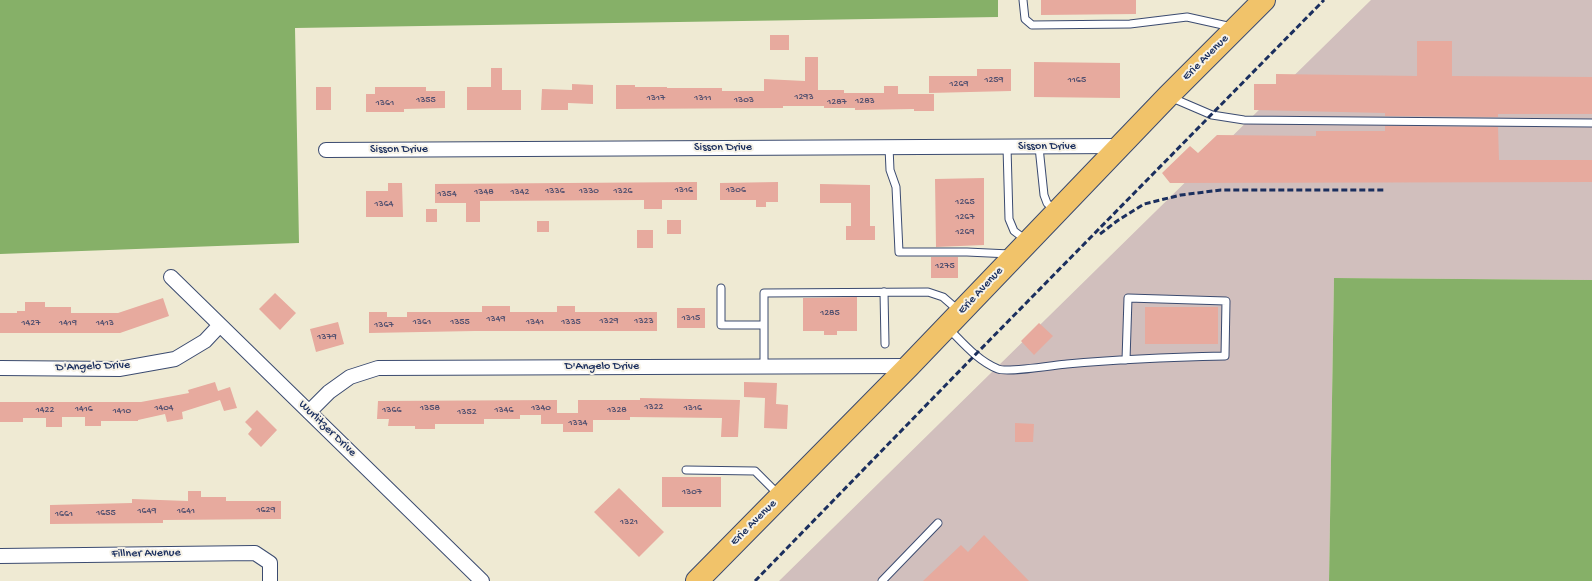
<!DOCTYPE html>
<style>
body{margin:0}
canvas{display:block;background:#efead3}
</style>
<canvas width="1592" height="581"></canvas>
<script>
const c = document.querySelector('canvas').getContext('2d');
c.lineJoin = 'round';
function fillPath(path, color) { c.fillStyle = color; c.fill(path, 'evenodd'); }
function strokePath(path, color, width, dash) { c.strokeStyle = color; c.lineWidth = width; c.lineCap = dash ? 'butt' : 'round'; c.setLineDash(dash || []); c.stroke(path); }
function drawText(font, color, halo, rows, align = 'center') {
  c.font = font + ' "Gochi Hand",sans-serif'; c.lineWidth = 4; c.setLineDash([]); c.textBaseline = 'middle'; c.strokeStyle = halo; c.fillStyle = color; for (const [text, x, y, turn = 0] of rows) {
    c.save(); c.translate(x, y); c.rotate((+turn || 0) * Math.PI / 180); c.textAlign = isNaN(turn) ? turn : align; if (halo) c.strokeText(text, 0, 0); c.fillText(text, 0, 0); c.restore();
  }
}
const industrial = new Path2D(`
 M 1371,0 L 1592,0 L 1592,280 L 1334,278 L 1329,581 L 779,581 Z`);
const forest = new Path2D(`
 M 0,0 L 998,0 L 998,17 L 295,28 L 299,243 L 0,254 Z
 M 1334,278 L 1592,280 L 1592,581 L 1329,581 Z`);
const building = new Path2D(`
 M 1041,0 L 1136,0 L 1136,14 L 1041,15 Z
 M 770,35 L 789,35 L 789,50 L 770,50 Z
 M 1417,41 L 1452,41 L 1452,76 L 1592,77 L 1592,114 L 1498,114 L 1498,117 L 1385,116 L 1385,113 L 1254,110 L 1254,84 L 1276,84 L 1276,74 L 1417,76 Z
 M 805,57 L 818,57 L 818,90 L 844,90 L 844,93 L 884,93 L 884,86 L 898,86 L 898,94 L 934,94 L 934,111 L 914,111 L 914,109 L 855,110 L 855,108 L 824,108 L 824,106 L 783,106 L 783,108 L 616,109 L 616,85 L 635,85 L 635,87 L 667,87 L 667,88 L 722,88 L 722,91 L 764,91 L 764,79 L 805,81 Z
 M 1034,62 L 1120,63 L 1120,98 L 1034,97 Z
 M 491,68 L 502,68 L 502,90 L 521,90 L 521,110 L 467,110 L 467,87 L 491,87 Z
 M 977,69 L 1011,69 L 1011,91 L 929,93 L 929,76 L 977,76 Z
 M 572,84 L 593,85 L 593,104 L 568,103 L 568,110 L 541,110 L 542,89 L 572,90 Z
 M 316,87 L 331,87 L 331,110 L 316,110 Z
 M 375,87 L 426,87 L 426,91 L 445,91 L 445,108 L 404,109 L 404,112 L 366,112 L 366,94 L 375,94 Z
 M 1385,126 L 1498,127 L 1499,160 L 1592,160 L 1592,182 L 1170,183 L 1162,173 L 1190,146 L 1198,153 L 1217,135 L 1316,136 L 1316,131 L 1385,131 Z
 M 984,178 L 984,245 L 936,247 L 935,179 Z
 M 697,182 L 697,200 L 662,200 L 662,209 L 644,209 L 644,200 L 480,201 L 480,222 L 466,222 L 466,203 L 435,203 L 435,184 Z
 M 778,182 L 778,202 L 766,202 L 766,207 L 756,207 L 756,200 L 720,200 L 720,183 Z
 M 388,183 L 402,183 L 403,217 L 366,217 L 366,191 L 388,191 Z
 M 820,184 L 870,185 L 870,226 L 875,226 L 875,240 L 846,240 L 846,226 L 851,226 L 851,203 L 820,203 Z
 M 426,209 L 437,209 L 437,222 L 426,222 Z
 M 667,220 L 681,220 L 681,234 L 667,234 Z
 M 537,221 L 549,221 L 549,232 L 537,232 Z
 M 637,230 L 653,230 L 653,248 L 637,248 Z
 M 931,257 L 958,257 L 958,278 L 931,278 Z
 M 275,293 L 296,313 L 280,330 L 259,309 Z
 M 857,297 L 857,331 L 837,331 L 837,335 L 824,335 L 824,331 L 803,331 L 803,298 Z
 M 163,298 L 169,316 L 120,333 L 0,333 L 0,313 L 17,313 L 17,311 L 25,311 L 25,302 L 45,302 L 45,307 L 71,307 L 71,313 L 118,313 Z
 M 482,306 L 510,306 L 510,312 L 557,312 L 557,306 L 575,306 L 575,312 L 657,312 L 657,331 L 475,331 L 369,333 L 369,312 L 387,312 L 387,317 L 407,317 L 407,312 L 482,312 Z
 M 1145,307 L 1218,307 L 1218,344 L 1145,344 Z
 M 677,308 L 705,308 L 705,328 L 677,328 Z
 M 338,322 L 344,344 L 316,352 L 310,329 Z
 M 1039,323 L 1053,336 L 1034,355 L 1021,341 Z
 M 215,382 L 218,391 L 230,387 L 237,408 L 224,411 L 220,400 L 182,412 L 183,419 L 167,422 L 165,414 L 138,420 L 138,421 L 101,421 L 101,426 L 85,426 L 85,417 L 62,417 L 62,427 L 46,427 L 46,418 L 23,418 L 23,422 L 0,422 L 0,402 L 141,402 L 189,393 L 188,390 Z
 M 744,382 L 777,383 L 776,404 L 788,405 L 787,429 L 764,428 L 765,398 L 744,397 Z
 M 640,398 L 740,400 L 738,437 L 721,437 L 722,418 L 630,417 L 630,420 L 593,420 L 593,432 L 563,432 L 563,424 L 541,424 L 541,415 L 520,415 L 520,419 L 484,419 L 484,424 L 435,424 L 435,429 L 415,429 L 415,426 L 388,426 L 389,419 L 377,419 L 378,401 L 557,400 L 557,413 L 578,413 L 578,400 L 640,400 Z
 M 257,410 L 277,430 L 261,447 L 248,434 L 252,429 L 245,422 Z
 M 1015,423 L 1034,424 L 1033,442 L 1015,442 Z
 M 662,477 L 721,477 L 721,507 L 662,507 Z
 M 619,488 L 664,532 L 639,557 L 594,512 Z
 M 188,491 L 201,491 L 201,497 L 226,497 L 226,501 L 281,501 L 281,519 L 163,520 L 163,523 L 50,524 L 50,505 L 132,503 L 132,499 L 188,501 Z
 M 984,535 L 1029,581 L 923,581 L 961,545 L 968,552 Z`);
const service = new Path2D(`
 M 1023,0 L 1025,19 L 1032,25 L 1130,24 L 1187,17 L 1232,27
 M 1170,97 L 1212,115 L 1244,120 L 1592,123
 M 889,147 L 890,170 L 896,187 L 899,252 L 967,252 L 1010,254
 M 1007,147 L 1009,219 L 1014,231 L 1026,240
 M 1039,147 L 1044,195 L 1047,203 L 1055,211
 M 721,288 L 721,325 L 764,325
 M 884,292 L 885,344
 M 949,329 C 963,343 978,361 998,369 C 1007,373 1055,365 1067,364 C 1120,359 1173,357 1225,356 L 1226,301 L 1128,298 L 1126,360
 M 764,367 L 764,293 L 928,292 L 943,297 L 959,311
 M 686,470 L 755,471 L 779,495
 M 882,581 L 938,523`);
const minor = new Path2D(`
 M 326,150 L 1120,146
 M 171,277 L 482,581
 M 0,368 L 119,369 L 175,359 L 205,341 L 220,325
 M 309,412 L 329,392 L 350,377 L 378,368 L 909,366
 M 0,556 L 255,553 L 270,563 L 270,581`);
const primary = new Path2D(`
 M 697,581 L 909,366 L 1168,96 L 1264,0`);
const rail = new Path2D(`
 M 1100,234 L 1117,221 L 1144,204 L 1181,195 L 1221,190 L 1386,190
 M 755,581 L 975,355 L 1324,0`);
const numberNames = [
 ["1259",994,80],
 ["1165",1077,80],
 ["1269",959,84],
 ["1293",804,97],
 ["1317",656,98],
 ["1311",703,98],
 ["1355",426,100],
 ["1303",744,100],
 ["1283",865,101],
 ["1287",837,102],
 ["1361",385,103],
 ["1316",684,190],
 ["1306",736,190],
 ["1336",555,191],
 ["1330",589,191],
 ["1326",623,191],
 ["1348",484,192],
 ["1342",520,192],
 ["1354",447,194],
 ["1265",965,202],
 ["1364",384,204],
 ["1267",965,217],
 ["1269",965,232],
 ["1275",945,266],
 ["1285",830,313],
 ["1315",691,318],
 ["1349",496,319],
 ["1329",609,321],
 ["1323",644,321],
 ["1361",422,322],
 ["1355",460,322],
 ["1341",535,322],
 ["1335",571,322],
 ["1427",31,323],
 ["1419",68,323],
 ["1413",105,323],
 ["1367",384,325],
 ["1379",327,337],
 ["1322",654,407],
 ["1404",164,408],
 ["1358",430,408],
 ["1340",541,408],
 ["1316",693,408],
 ["1416",84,409],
 ["1422",45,410],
 ["1366",392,410],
 ["1346",504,410],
 ["1328",617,410],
 ["1410",122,411],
 ["1352",467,412],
 ["1334",578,423],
 ["1307",692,492],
 ["1629",266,510],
 ["1649",147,511],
 ["1641",186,511],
 ["1655",106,513],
 ["1661",64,514],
 ["1321",629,522]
];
const streetNames = [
 ["Erie Avenue",1206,58,-45],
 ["Sisson Drive",1047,147],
 ["Sisson Drive",723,148],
 ["Sisson Drive",399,150],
 ["Erie Avenue",981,291,-47],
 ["D'Angelo Drive",93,367,-2],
 ["D'Angelo Drive",602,367],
 ["Wurlitzer Drive",327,429,44],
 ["Erie Avenue",754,523,-45],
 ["Fillner Avenue",146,554,-1]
];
fillPath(industrial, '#d1bfbd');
fillPath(forest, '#86b068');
fillPath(building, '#e7aa9e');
strokePath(service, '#3b4b70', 9);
strokePath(minor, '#3b4b70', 16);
strokePath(primary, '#3b4b70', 24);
strokePath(service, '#fff', 7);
strokePath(minor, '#fff', 14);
strokePath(primary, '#f1c36a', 22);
strokePath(rail, '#1b2f5e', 3, [6, 3]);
drawText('10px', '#4e4e6e', null, numberNames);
drawText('12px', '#1b2f5e', '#f7f3e8', streetNames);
</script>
